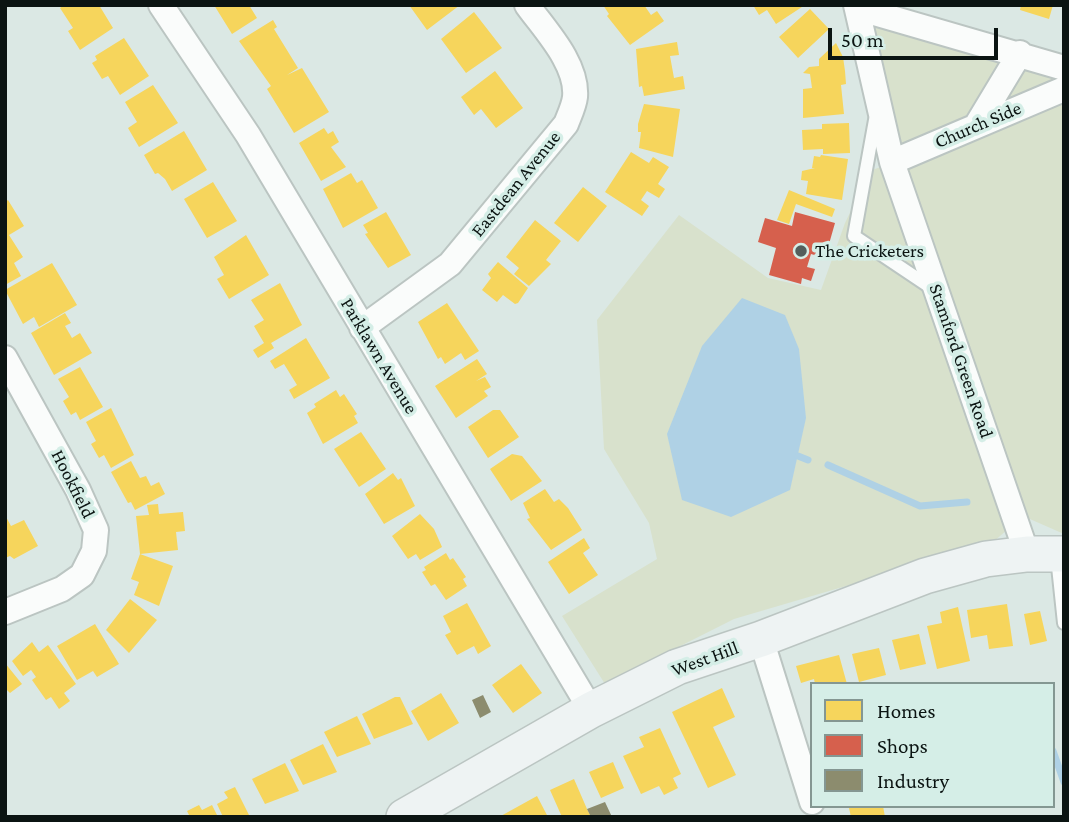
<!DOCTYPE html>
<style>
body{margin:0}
#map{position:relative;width:1069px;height:822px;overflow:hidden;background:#dbe8e4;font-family:"Crimson Pro",serif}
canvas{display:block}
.frame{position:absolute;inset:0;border:7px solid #0b1412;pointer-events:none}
.legend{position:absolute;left:810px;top:682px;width:245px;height:126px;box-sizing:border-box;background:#d5eee7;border:2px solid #849792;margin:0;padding:9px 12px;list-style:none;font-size:21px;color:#0b1412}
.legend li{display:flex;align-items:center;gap:14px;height:35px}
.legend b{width:35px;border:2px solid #849792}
.scale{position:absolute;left:828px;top:28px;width:170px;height:32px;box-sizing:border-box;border:4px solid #0b1412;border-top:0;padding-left:9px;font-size:21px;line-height:24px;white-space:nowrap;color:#0b1412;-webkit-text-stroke:5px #d5eee7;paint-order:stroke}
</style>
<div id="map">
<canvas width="1069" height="822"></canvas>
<div class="frame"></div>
<ul class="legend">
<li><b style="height:19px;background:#f6d55c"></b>Homes</li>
<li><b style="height:19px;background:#d6604d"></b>Shops</li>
<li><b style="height:19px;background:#8c8c6e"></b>Industry</li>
</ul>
<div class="scale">50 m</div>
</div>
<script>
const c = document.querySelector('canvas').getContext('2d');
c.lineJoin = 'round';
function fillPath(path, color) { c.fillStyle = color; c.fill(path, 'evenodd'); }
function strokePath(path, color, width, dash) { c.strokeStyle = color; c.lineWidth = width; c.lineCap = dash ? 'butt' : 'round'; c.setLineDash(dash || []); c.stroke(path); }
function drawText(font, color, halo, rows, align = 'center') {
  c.font = font + ' "Crimson Pro",serif'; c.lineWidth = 7; c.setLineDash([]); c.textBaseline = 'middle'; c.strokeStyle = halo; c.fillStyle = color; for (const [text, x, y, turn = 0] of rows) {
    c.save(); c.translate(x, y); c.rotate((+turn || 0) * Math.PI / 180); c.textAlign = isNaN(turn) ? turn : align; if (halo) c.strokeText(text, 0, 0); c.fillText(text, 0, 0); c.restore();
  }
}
const green = new Path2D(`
 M 866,17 L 1064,78 L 1064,534 L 1023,516 L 992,543 L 734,619 L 605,684 L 562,616 L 657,559 L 649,523 L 604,449 L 597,320 L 679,215 L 768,278 L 821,290 L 845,223 L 870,171 L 898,160 Z`);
const water = new Path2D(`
 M 742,298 L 785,315 L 799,349 L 806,418 L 790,490 L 731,517 L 682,500 L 667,434 L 702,346 Z`);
const homes = new Path2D(`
 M 64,5 L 99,5 L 113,28 L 80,50 L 68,31 L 73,28 L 60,8 Z
 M 214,5 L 249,5 L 257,18 L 232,34 Z
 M 409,5 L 460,5 L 427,30 Z
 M 603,5 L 644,5 L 651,15 L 657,11 L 664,21 L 630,45 L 607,16 L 609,14 Z
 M 753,5 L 805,5 L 776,24 L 767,10 L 759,15 Z
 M 1021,5 L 1053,5 L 1049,19 L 1020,10 Z
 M 810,9 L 829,29 L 798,58 L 779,37 Z
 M 474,12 L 502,48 L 466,73 L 441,39 Z
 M 273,20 L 277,27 L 274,29 L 298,68 L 287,75 L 302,68 L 329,112 L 294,133 L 267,89 L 271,86 L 239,41 Z
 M 124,38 L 149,76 L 120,95 L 108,76 L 102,79 L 92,63 L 97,60 L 95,56 Z
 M 677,42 L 679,55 L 670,56 L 674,78 L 683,76 L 685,89 L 644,96 L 642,86 L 639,87 L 636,49 Z
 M 836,43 L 843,57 L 845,71 L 846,84 L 841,85 L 844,114 L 803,118 L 803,89 L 812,88 L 810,74 L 803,73 L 809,67 L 819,66 L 819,59 Z
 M 495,71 L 523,108 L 496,128 L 481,109 L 474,115 L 461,97 Z
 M 153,85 L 178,123 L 139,147 L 128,128 L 137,122 L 125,102 Z
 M 644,104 L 680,109 L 673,157 L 639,148 L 641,132 L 638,132 L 638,124 Z
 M 849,123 L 850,153 L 823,154 L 823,149 L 803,150 L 802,130 L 822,129 L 822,124 Z
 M 324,128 L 328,134 L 333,131 L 339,142 L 331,147 L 346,167 L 321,181 L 299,143 Z
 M 184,131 L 207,170 L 172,191 L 165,179 L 158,173 L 155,174 L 144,155 Z
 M 631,152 L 649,163 L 653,157 L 669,167 L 658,184 L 665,189 L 659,198 L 647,191 L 641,200 L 649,206 L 642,216 L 605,192 Z
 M 821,155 L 848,159 L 842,200 L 806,194 L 808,181 L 801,180 L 802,171 L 815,168 L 812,168 L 814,156 L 820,157 Z
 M 351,173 L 357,183 L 362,180 L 378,208 L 343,228 L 323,189 Z
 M 213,182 L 237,221 L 207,238 L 184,199 Z
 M 583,187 L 607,206 L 578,242 L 554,223 Z
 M 789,190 L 835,209 L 832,217 L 796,204 L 789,224 L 777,220 Z
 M 8,200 L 24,226 L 9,235 L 23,257 L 14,263 L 21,276 L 5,285 L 5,202 Z
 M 386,212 L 411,255 L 388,268 L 365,234 L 368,233 L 363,225 Z
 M 535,220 L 561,241 L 546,260 L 551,264 L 529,286 L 514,274 L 519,268 L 506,257 Z
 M 246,235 L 269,275 L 229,299 L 217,279 L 224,275 L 214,257 Z
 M 498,262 L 528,288 L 518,303 L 515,304 L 503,295 L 497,302 L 482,290 L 491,278 L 488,274 Z
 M 52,263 L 77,305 L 39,327 L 34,317 L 23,324 L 5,290 Z
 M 280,283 L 302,325 L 271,343 L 274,348 L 258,358 L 253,350 L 264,343 L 254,326 L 264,320 L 251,300 Z
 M 447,303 L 479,351 L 465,360 L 461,353 L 445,364 L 441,357 L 438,359 L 418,322 Z
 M 65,313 L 71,323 L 65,326 L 72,338 L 80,333 L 92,353 L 54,375 L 31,333 Z
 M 306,338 L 330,378 L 294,399 L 289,390 L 297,385 L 284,364 L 275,369 L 270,361 Z
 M 477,359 L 487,374 L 476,381 L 485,377 L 491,387 L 484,391 L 488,396 L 456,418 L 435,386 Z
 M 80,367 L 103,407 L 80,420 L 76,412 L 71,415 L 63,401 L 69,397 L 58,379 Z
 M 336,390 L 340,397 L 344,394 L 357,414 L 354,416 L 358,423 L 323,444 L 307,413 L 316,407 L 314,404 Z
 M 111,408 L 134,455 L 111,468 L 104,455 L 99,458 L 91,444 L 96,441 L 86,422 Z
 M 493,410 L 500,410 L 519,437 L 488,458 L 468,427 Z
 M 361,432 L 386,469 L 359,487 L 334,449 Z
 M 512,454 L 522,456 L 542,481 L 511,501 L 490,469 Z
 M 131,461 L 140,478 L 146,476 L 151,486 L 159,482 L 165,494 L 135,510 L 131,502 L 128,503 L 111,472 Z
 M 393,473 L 398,480 L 401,478 L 415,506 L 384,524 L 365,494 Z
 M 545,489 L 554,502 L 559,499 L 568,508 L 582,530 L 551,550 L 527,519 L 530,518 L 523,503 Z
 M 158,504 L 159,514 L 183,512 L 185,531 L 176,532 L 178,550 L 140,554 L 136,516 L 149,515 L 147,505 Z
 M 420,514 L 434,529 L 442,547 L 420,560 L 416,554 L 408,559 L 392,536 Z
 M 5,515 L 11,526 L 24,520 L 38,546 L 14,559 L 10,556 L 5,558 Z
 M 584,538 L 590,548 L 583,553 L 598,575 L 569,594 L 548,562 Z
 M 446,553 L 450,560 L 453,558 L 466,577 L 463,579 L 467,586 L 446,600 L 435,584 L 431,586 L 422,572 L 426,570 L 424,567 Z
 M 140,554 L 173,566 L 159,606 L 134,595 L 139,582 L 131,579 Z
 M 130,599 L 157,620 L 129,653 L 106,630 Z
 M 467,603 L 491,646 L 478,654 L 474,646 L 457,655 L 445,635 L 451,632 L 443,616 Z
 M 1007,604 L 1013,646 L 989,649 L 987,635 L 971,638 L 967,610 Z
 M 958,607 L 970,661 L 937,669 L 927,626 L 942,623 L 940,612 Z
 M 1040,611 L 1047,641 L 1030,645 L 1024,614 Z
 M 95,624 L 119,664 L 97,677 L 93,671 L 77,680 L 57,646 Z
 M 919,634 L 926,664 L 900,670 L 892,640 Z
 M 32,642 L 39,652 L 48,645 L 76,684 L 64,693 L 70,701 L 59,709 L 51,697 L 46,700 L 32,680 L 36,677 L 31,670 L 23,676 L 12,661 Z
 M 879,648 L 886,675 L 859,682 L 852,654 Z
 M 839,655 L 847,684 L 815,684 L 814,679 L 801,683 L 796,666 Z
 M 5,663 L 22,684 L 10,693 L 5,688 Z
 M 521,664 L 542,693 L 513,713 L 492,685 Z
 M 722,688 L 735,717 L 713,727 L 736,775 L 708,788 L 672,712 Z
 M 441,693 L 459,723 L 428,741 L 411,711 Z
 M 395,697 L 400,697 L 413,724 L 374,739 L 362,714 Z
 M 357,716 L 371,744 L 337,757 L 324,732 Z
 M 660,728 L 681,774 L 673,778 L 678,788 L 664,795 L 659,786 L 641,794 L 623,756 L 644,747 L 639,737 Z
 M 323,744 L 337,772 L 303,785 L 290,760 Z
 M 613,762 L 624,788 L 601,798 L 589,772 Z
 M 285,763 L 299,791 L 265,804 L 252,779 Z
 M 574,779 L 587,809 L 591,817 L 562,817 L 550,790 Z
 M 235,787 L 250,817 L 223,817 L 217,804 L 228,798 L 224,792 Z
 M 537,796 L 548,817 L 499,817 Z
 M 199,805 L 202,810 L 212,805 L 218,817 L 190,817 L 187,811 Z
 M 857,806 L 883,806 L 885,817 L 851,817 L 849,808 Z`);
const shops = new Path2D(`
 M 795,212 L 835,223 L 825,258 L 811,254 L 807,267 L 815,269 L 811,281 L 802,278 L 801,284 L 769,275 L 776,248 L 758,242 L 765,218 L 792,226 Z`);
const industry = new Path2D(`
 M 483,695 L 491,712 L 480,718 L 472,700 Z
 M 605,802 L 612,817 L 591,817 L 587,809 Z`);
const stream = new Path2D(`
 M 798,456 L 808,460
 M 828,465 L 920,506 L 967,502
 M 1053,751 L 1064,782`);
const lane = new Path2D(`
 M 875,120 L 854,236 L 933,289
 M 1057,557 L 1064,623`);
const street = new Path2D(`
 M 161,5 L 248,135 L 591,710
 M 856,5 L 892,162 L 1027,554
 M 857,8 L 1064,68
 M 976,126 L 1020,53
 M 892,162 L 1064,89
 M 362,328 L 450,264 L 566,124 C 569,116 574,106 575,97 C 578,64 545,30 527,5
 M 5,358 L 78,490 L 96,530 L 94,551 L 82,575 L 62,589 L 5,612
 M 761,639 L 812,802`);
const secondary = new Path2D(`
 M 404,817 L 591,710 L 677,667 L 761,639 L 925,576 L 986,559 L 1027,554 L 1064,554`);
const markers = [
 [801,251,7,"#545e5c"]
];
const streetNames = [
 ["Church Side",978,125,-23],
 ["Eastdean Avenue",516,184,-51],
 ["Parklawn Avenue",379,356,59],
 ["Stamford Green Road",961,361,71],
 ["Hookfield",73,484,63],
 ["West Hill",705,659,-20]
];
const poiNames = [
 ["The Cricketers",815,251]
];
fillPath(green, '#d8e1cc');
fillPath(water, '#afd1e5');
fillPath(homes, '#f6d55c');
fillPath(shops, '#d6604d');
fillPath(industry, '#8c8c6e');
strokePath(stream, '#afd1e5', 7);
strokePath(lane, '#bbc5c2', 16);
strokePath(street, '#bbc5c2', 28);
strokePath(secondary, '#bbc5c2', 38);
strokePath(lane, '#fafcfb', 12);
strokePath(street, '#fafcfb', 24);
strokePath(secondary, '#eef3f3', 35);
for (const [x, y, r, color] of markers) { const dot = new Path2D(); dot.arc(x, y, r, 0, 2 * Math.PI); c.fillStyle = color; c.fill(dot); strokePath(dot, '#d5eee7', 2.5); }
drawText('19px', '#0b1412', '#d5eee7', streetNames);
drawText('19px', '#0b1412', '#d5eee7', poiNames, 'left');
</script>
